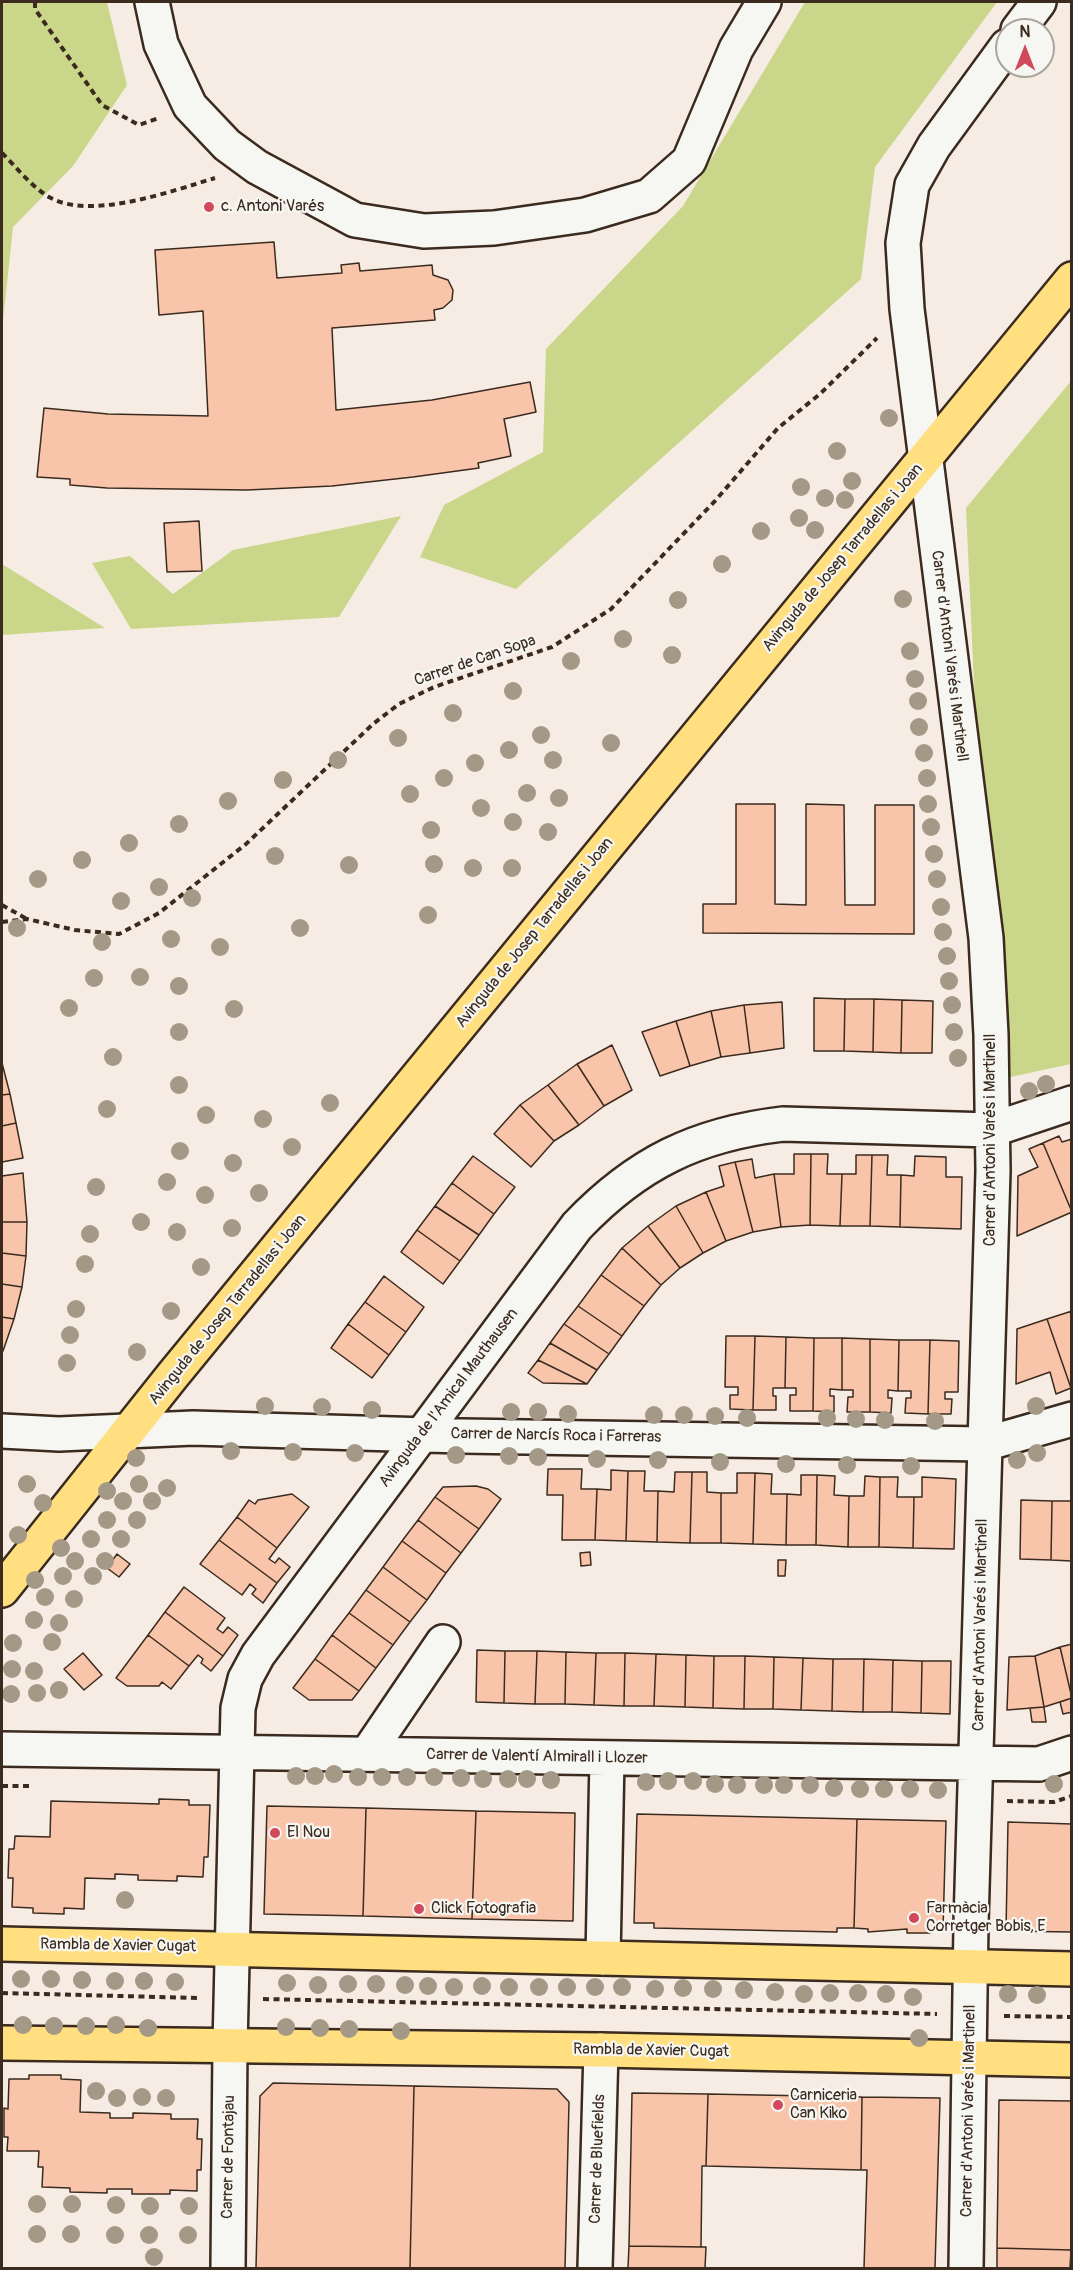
<!DOCTYPE html>
<meta charset="utf-8">
<style>
body{margin:0}
#map{position:relative;width:1073px;height:2270px;overflow:hidden;background:#f7ece4;font-family:Pangolin,sans-serif}
canvas{display:block}
.frame{position:absolute;inset:0;border:3px solid #3b2a1e;pointer-events:none}
.north{position:absolute;left:995px;top:18px;width:60px;height:60px;box-sizing:border-box;background:#f6f6f2;border:2px solid #aba49d;border-radius:50%;rotate:0deg;font-size:16px;font-weight:700;line-height:24px;text-align:center;color:#3b2a1e}
.north::after{content:'';display:block;margin:auto;width:21px;height:27px;background:#d1495b;clip-path:polygon(50% 0,100% 100%,50% 72%,0 100%)}
</style>
<div id="map">
<canvas width="1073" height="2270"></canvas>
<div class="frame"></div>
<div class="north">N</div>
</div>
<script>
const c = document.querySelector('canvas').getContext('2d');
c.lineJoin = 'round';
function fillPath(path, color) { c.fillStyle = color; c.fill(path, 'evenodd'); }
function strokePath(path, color, width, dash) { c.strokeStyle = color; c.lineWidth = width; c.lineCap = dash ? 'butt' : 'round'; c.setLineDash(dash || []); c.stroke(path); }
function drawText(font, color, halo, rows, align = 'center') {
  c.font = font + ' Pangolin,sans-serif'; c.lineWidth = 4.5; c.setLineDash([]); c.textBaseline = 'middle'; c.strokeStyle = halo; c.fillStyle = color; for (const [text, x, y, turn = 0] of rows) {
    c.save(); c.translate(x, y); c.rotate((+turn || 0) * Math.PI / 180); c.textAlign = isNaN(turn) ? turn : align; if (halo) c.strokeText(text, 0, 0); c.fillText(text, 0, 0); c.restore();
  }
}
const green = new Path2D(`
 M 2,2 L 107,2 L 127,85 L 73,166 L 13,227 L 2,330 Z
 M 805,2 L 997,2 L 875,167 L 861,279 L 516,589 L 420,557 L 444,505 L 543,452 L 546,349 L 683,206 Z
 M 1071,381 L 1071,1064 L 992,1081 L 966,508 Z
 M 401,516 L 339,617 L 131,629 L 92,563 L 130,556 L 173,594 L 233,550 Z
 M 2,564 L 105,628 L 2,635 Z`);
const building = new Path2D(`
 M 274,242 L 277,278 L 342,273 L 341,265 L 359,263 L 360,271 L 432,265 L 433,275 L 448,280 L 453,290 L 452,300 L 443,308 L 434,310 L 435,320 L 332,328 L 336,410 L 432,400 L 530,382 L 536,412 L 504,419 L 511,456 L 478,463 L 479,468 L 413,477 L 332,486 L 247,490 L 107,488 L 70,485 L 70,479 L 37,477 L 44,408 L 108,414 L 208,416 L 203,311 L 159,315 L 155,250 Z
 M 199,521 L 202,571 L 167,572 L 164,523 Z
 M 736,804 L 775,804 L 775,904 L 806,905 L 806,804 L 844,805 L 845,905 L 875,905 L 875,805 L 914,805 L 914,934 L 703,933 L 703,904 L 736,904 Z
 M 814,998 L 845,999 L 844,1051 L 814,1051 Z
 M 845,999 L 874,999 L 873,1052 L 844,1051 Z
 M 874,999 L 902,1000 L 901,1053 L 873,1052 Z
 M 902,1000 L 933,1001 L 932,1053 L 901,1053 Z
 M 782,1002 L 784,1048 L 750,1053 L 744,1005 Z
 M 744,1005 L 750,1053 L 721,1057 L 711,1011 Z
 M 711,1011 L 721,1057 L 690,1066 L 676,1021 Z
 M 676,1021 L 690,1066 L 660,1076 L 642,1032 Z
 M 612,1045 L 632,1090 L 604,1106 L 577,1064 Z
 M 2,1063 L 10,1094 L 2,1095 Z
 M 577,1064 L 604,1106 L 579,1125 L 548,1085 Z
 M 548,1085 L 579,1125 L 554,1141 L 520,1105 Z
 M 10,1094 L 16,1123 L 2,1126 L 2,1095 Z
 M 520,1105 L 554,1141 L 531,1167 L 494,1134 Z
 M 16,1123 L 23,1158 L 2,1162 L 2,1126 Z
 M 1059,1136 L 1062,1142 L 1072,1139 L 1072,1212 L 1043,1143 Z
 M 1043,1143 L 1072,1212 L 1017,1236 L 1018,1176 L 1038,1167 L 1029,1149 Z
 M 794,1154 L 811,1154 L 810,1225 L 781,1227 L 774,1174 L 794,1174 Z
 M 811,1154 L 828,1154 L 827,1174 L 842,1174 L 840,1226 L 810,1225 Z
 M 856,1155 L 872,1155 L 870,1226 L 840,1226 L 842,1174 L 856,1174 Z
 M 872,1155 L 888,1155 L 887,1175 L 901,1175 L 900,1227 L 870,1226 Z
 M 473,1156 L 515,1187 L 494,1214 L 452,1183 Z
 M 915,1156 L 946,1157 L 946,1177 L 962,1177 L 961,1229 L 900,1227 L 901,1175 L 914,1176 Z
 M 752,1159 L 755,1178 L 774,1174 L 781,1227 L 753,1232 L 735,1162 Z
 M 735,1162 L 753,1232 L 726,1241 L 706,1192 L 724,1186 L 719,1166 Z
 M 23,1173 L 27,1222 L 2,1222 L 2,1176 Z
 M 452,1183 L 494,1214 L 479,1235 L 435,1206 Z
 M 706,1192 L 726,1241 L 703,1253 L 676,1206 Z
 M 435,1206 L 479,1235 L 460,1261 L 417,1230 Z
 M 676,1206 L 703,1253 L 680,1268 L 648,1226 Z
 M 2,1222 L 27,1222 L 26,1256 L 2,1253 Z
 M 648,1226 L 680,1268 L 661,1285 L 622,1248 Z
 M 417,1230 L 460,1261 L 443,1284 L 401,1252 Z
 M 622,1248 L 661,1285 L 644,1306 L 601,1275 Z
 M 2,1253 L 26,1256 L 22,1287 L 2,1284 Z
 M 601,1275 L 644,1306 L 622,1336 L 578,1306 Z
 M 384,1276 L 424,1307 L 406,1332 L 365,1302 Z
 M 2,1284 L 22,1287 L 14,1319 L 2,1317 Z
 M 365,1302 L 406,1332 L 389,1355 L 348,1324 Z
 M 578,1306 L 622,1336 L 609,1354 L 564,1324 Z
 M 1072,1311 L 1072,1388 L 1071,1388 L 1047,1319 Z
 M 2,1317 L 14,1319 L 3,1351 L 2,1350 Z
 M 1047,1319 L 1071,1388 L 1056,1394 L 1050,1372 L 1016,1384 L 1017,1329 Z
 M 348,1324 L 389,1355 L 372,1378 L 331,1348 Z
 M 564,1324 L 609,1354 L 597,1370 L 550,1343 Z
 M 726,1336 L 755,1336 L 753,1410 L 730,1409 L 730,1395 L 738,1395 L 738,1387 L 725,1387 Z
 M 755,1336 L 786,1337 L 785,1388 L 773,1388 L 773,1396 L 776,1396 L 776,1410 L 753,1410 Z
 M 786,1337 L 814,1338 L 813,1411 L 790,1411 L 790,1395 L 796,1395 L 796,1388 L 785,1388 Z
 M 814,1338 L 842,1338 L 842,1390 L 830,1389 L 830,1396 L 834,1396 L 834,1412 L 813,1411 Z
 M 842,1338 L 870,1339 L 870,1412 L 847,1412 L 848,1397 L 853,1397 L 853,1390 L 842,1390 Z
 M 870,1339 L 899,1340 L 898,1391 L 888,1390 L 888,1398 L 892,1398 L 891,1413 L 870,1412 Z
 M 899,1340 L 930,1340 L 928,1414 L 905,1413 L 906,1398 L 911,1398 L 911,1391 L 898,1391 Z
 M 930,1340 L 959,1341 L 958,1392 L 945,1392 L 945,1399 L 952,1399 L 951,1414 L 928,1414 Z
 M 550,1343 L 597,1370 L 587,1384 L 538,1360 Z
 M 538,1360 L 587,1384 L 543,1383 L 528,1373 Z
 M 548,1469 L 582,1469 L 581,1489 L 597,1489 L 595,1540 L 562,1540 L 563,1495 L 547,1495 Z
 M 611,1470 L 628,1471 L 626,1541 L 595,1540 L 597,1489 L 611,1490 Z
 M 628,1471 L 645,1471 L 644,1491 L 658,1491 L 657,1542 L 626,1541 Z
 M 675,1472 L 692,1472 L 690,1543 L 657,1542 L 658,1491 L 674,1492 Z
 M 692,1472 L 707,1472 L 707,1492 L 721,1493 L 721,1543 L 690,1543 Z
 M 737,1473 L 755,1473 L 753,1544 L 721,1543 L 721,1493 L 737,1493 Z
 M 755,1473 L 772,1474 L 771,1494 L 787,1494 L 786,1545 L 753,1544 Z
 M 801,1475 L 817,1475 L 816,1545 L 786,1545 L 787,1494 L 801,1495 Z
 M 817,1475 L 835,1476 L 834,1495 L 849,1496 L 848,1547 L 816,1545 Z
 M 865,1476 L 880,1477 L 879,1547 L 848,1547 L 849,1496 L 864,1496 Z
 M 880,1477 L 898,1477 L 897,1497 L 914,1497 L 913,1548 L 879,1547 Z
 M 922,1477 L 956,1479 L 954,1549 L 913,1548 L 914,1497 L 922,1497 Z
 M 476,1486 L 488,1489 L 501,1499 L 479,1529 L 435,1497 L 443,1487 Z
 M 292,1494 L 309,1507 L 277,1548 L 237,1517 L 249,1500 L 255,1504 L 258,1500 Z
 M 435,1497 L 479,1529 L 461,1553 L 418,1520 Z
 M 1021,1500 L 1052,1501 L 1051,1560 L 1020,1559 Z
 M 1052,1501 L 1072,1501 L 1072,1561 L 1051,1560 Z
 M 237,1517 L 277,1548 L 269,1559 L 275,1563 L 279,1558 L 290,1567 L 277,1583 L 219,1540 Z
 M 418,1520 L 461,1553 L 446,1573 L 402,1541 Z
 M 219,1540 L 277,1583 L 263,1603 L 252,1594 L 256,1589 L 250,1584 L 242,1595 L 200,1564 Z
 M 402,1541 L 446,1573 L 427,1600 L 383,1567 Z
 M 590,1552 L 591,1565 L 581,1566 L 580,1553 Z
 M 117,1554 L 130,1564 L 119,1577 L 107,1568 Z
 M 778,1560 L 786,1560 L 785,1576 L 778,1576 Z
 M 383,1567 L 427,1600 L 410,1622 L 366,1590 Z
 M 184,1587 L 225,1618 L 217,1629 L 223,1633 L 228,1627 L 238,1635 L 223,1656 L 165,1612 Z
 M 366,1590 L 410,1622 L 393,1645 L 349,1613 Z
 M 165,1612 L 223,1656 L 211,1671 L 201,1663 L 203,1659 L 198,1655 L 189,1666 L 148,1635 Z
 M 349,1613 L 393,1645 L 376,1668 L 332,1635 Z
 M 148,1635 L 189,1666 L 171,1689 L 162,1682 L 159,1686 L 127,1686 L 116,1678 Z
 M 332,1635 L 376,1668 L 359,1691 L 315,1659 Z
 M 1072,1644 L 1072,1698 L 1060,1647 Z
 M 1060,1647 L 1072,1698 L 1044,1707 L 1035,1656 Z
 M 477,1650 L 505,1651 L 504,1703 L 476,1702 Z
 M 505,1651 L 537,1651 L 535,1704 L 504,1703 Z
 M 537,1651 L 566,1652 L 565,1704 L 535,1704 Z
 M 566,1652 L 596,1653 L 594,1705 L 565,1704 Z
 M 83,1653 L 102,1675 L 84,1690 L 64,1669 Z
 M 596,1653 L 625,1653 L 624,1706 L 594,1705 Z
 M 625,1653 L 656,1654 L 654,1706 L 624,1706 Z
 M 656,1654 L 686,1655 L 685,1707 L 654,1706 Z
 M 686,1655 L 714,1656 L 713,1708 L 685,1707 Z
 M 714,1656 L 745,1656 L 744,1709 L 713,1708 Z
 M 745,1656 L 774,1657 L 773,1709 L 744,1709 Z
 M 1035,1656 L 1044,1707 L 1007,1710 L 1009,1657 Z
 M 774,1657 L 803,1658 L 801,1710 L 773,1709 Z
 M 803,1658 L 833,1659 L 832,1711 L 801,1710 Z
 M 315,1659 L 359,1691 L 352,1700 L 309,1700 L 293,1688 Z
 M 833,1659 L 864,1659 L 863,1712 L 832,1711 Z
 M 864,1659 L 893,1660 L 892,1712 L 863,1712 Z
 M 893,1660 L 922,1661 L 921,1713 L 892,1712 Z
 M 922,1661 L 951,1661 L 950,1714 L 921,1713 Z
 M 1072,1698 L 1072,1712 L 1063,1714 L 1060,1702 Z
 M 1044,1707 L 1046,1722 L 1032,1722 L 1030,1708 Z
 M 159,1799 L 189,1800 L 189,1805 L 210,1805 L 208,1857 L 204,1857 L 203,1877 L 177,1876 L 177,1881 L 138,1880 L 138,1875 L 115,1874 L 115,1879 L 85,1878 L 84,1909 L 64,1908 L 64,1914 L 33,1913 L 33,1908 L 12,1907 L 13,1878 L 8,1878 L 9,1849 L 14,1849 L 15,1836 L 50,1837 L 51,1801 L 159,1804 Z
 M 267,1806 L 366,1808 L 363,1916 L 264,1914 Z
 M 366,1808 L 476,1811 L 472,1919 L 363,1916 Z
 M 476,1811 L 575,1813 L 573,1921 L 472,1919 Z
 M 637,1814 L 857,1819 L 854,1928 L 837,1928 L 837,1932 L 654,1928 L 654,1923 L 634,1923 Z
 M 857,1819 L 946,1821 L 943,1930 L 930,1930 L 930,1933 L 907,1933 L 907,1929 L 868,1932 L 868,1929 L 854,1928 Z
 M 1008,1822 L 1072,1824 L 1072,1932 L 1006,1931 Z
 M 29,2075 L 61,2075 L 61,2079 L 81,2080 L 80,2112 L 110,2113 L 110,2118 L 133,2118 L 133,2113 L 171,2114 L 171,2119 L 198,2119 L 197,2139 L 202,2139 L 201,2170 L 197,2170 L 197,2191 L 170,2190 L 170,2194 L 132,2194 L 132,2189 L 107,2189 L 107,2193 L 70,2192 L 70,2188 L 42,2187 L 43,2167 L 38,2167 L 39,2151 L 7,2151 L 8,2137 L 4,2137 L 4,2108 L 8,2109 L 9,2079 L 29,2079 Z
 M 273,2083 L 414,2086 L 410,2268 L 256,2268 L 260,2096 Z
 M 414,2086 L 557,2089 L 569,2102 L 565,2268 L 410,2268 Z
 M 632,2093 L 708,2094 L 706,2166 L 702,2166 L 701,2247 L 629,2246 Z
 M 708,2094 L 862,2097 L 861,2170 L 706,2166 Z
 M 862,2097 L 940,2098 L 935,2268 L 864,2268 L 867,2170 L 861,2170 Z
 M 999,2100 L 1072,2101 L 1071,2250 L 997,2248 Z
 M 629,2246 L 706,2247 L 705,2268 L 628,2268 Z
 M 997,2248 L 1071,2250 L 1070,2268 L 997,2268 Z`);
const path = new Path2D(`
 M 35,2 L 35,9 L 102,105 L 139,125 L 159,118
 M 2,153 C 16,167 31,186 49,197 C 90,221 172,191 215,178
 M 2,905 L 27,919
 M 2,922 L 27,919 L 75,930 L 119,934 L 159,913 L 246,844 L 373,724 L 399,704 L 434,687 L 552,647 L 611,609 L 715,501 L 778,428 L 820,394 L 877,338
 M 2,1786 L 31,1786
 M 1007,1801 L 1054,1802 L 1072,1796
 M 2,1993 L 199,1998
 M 263,1999 L 937,2014
 M 1004,2016 L 1072,2017`);
const minor = new Path2D(`
 M 152,2 L 161,44 L 190,106 L 227,145 L 257,167 L 355,220 L 424,231 L 494,228 L 585,215 L 649,196 L 689,161 L 736,49 L 764,2
 M 1018,30 L 1039,2
 M 2,1431 L 59,1434 L 193,1428 L 461,1436 L 985,1444 L 1072,1419
 M 2,1749 L 1039,1764 L 1072,1753
 M 367,1754 L 443,1642
 M 603,1958 L 607,1758
 M 228,2268 L 230,2046 L 238,1708 L 245,1679 L 258,1655 L 577,1226 C 637,1163 697,1134 783,1124 L 991,1130 L 1072,1103
 M 595,2268 L 601,2050
 M 966,2268 L 971,1923 L 993,1171 L 991,1035 L 986,938 L 907,309 L 903,243 L 912,185 L 934,146 L 1007,46`);
const major = new Path2D(`
 M 2,1590 L 173,1375 L 1072,279
 M 2,1944 L 1072,1969
 M 2,2043 L 601,2050 L 1072,2060`);
const trees = [
 [889,418],
 [837,451],
 [852,481],
 [801,487],
 [825,498],
 [845,500],
 [799,518],
 [815,530],
 [761,531],
 [722,564],
 [903,599],
 [678,600],
 [623,639],
 [910,651],
 [672,655],
 [571,661],
 [915,679],
 [513,691],
 [918,701],
 [453,713],
 [919,727],
 [541,735],
 [398,738],
 [611,743],
 [509,750],
 [924,753],
 [338,760],
 [553,760],
 [475,763],
 [444,778],
 [927,778],
 [283,780],
 [527,793],
 [410,794],
 [559,798],
 [228,801],
 [928,804],
 [481,808],
 [513,822],
 [179,824],
 [931,827],
 [431,830],
 [548,832],
 [129,843],
 [934,854],
 [275,856],
 [82,860],
 [434,864],
 [349,865],
 [473,868],
 [512,868],
 [38,879],
 [937,879],
 [159,887],
 [192,898],
 [121,901],
 [941,907],
 [428,915],
 [17,928],
 [300,928],
 [943,932],
 [171,939],
 [102,942],
 [220,947],
 [947,956],
 [140,977],
 [94,978],
 [949,981],
 [179,986],
 [952,1005],
 [69,1008],
 [234,1009],
 [179,1032],
 [954,1032],
 [113,1057],
 [958,1058],
 [1046,1084],
 [179,1085],
 [1029,1091],
 [330,1103],
 [107,1109],
 [206,1115],
 [263,1119],
 [292,1147],
 [180,1151],
 [233,1163],
 [167,1182],
 [96,1187],
 [259,1193],
 [205,1195],
 [141,1222],
 [232,1228],
 [177,1232],
 [90,1234],
 [85,1264],
 [201,1267],
 [76,1309],
 [171,1311],
 [70,1335],
 [137,1352],
 [67,1363],
 [265,1406],
 [1036,1406],
 [322,1407],
 [372,1410],
 [511,1412],
 [538,1412],
 [568,1414],
 [654,1415],
 [684,1415],
 [715,1416],
 [747,1418],
 [827,1418],
 [856,1419],
 [885,1420],
 [935,1421],
 [231,1451],
 [293,1452],
 [355,1453],
 [1037,1453],
 [456,1455],
 [509,1456],
 [538,1457],
 [136,1458],
 [597,1459],
 [658,1460],
 [1017,1460],
 [720,1462],
 [786,1464],
 [847,1465],
 [911,1466],
 [27,1484],
 [139,1484],
 [167,1488],
 [107,1491],
 [123,1501],
 [152,1501],
 [43,1503],
 [107,1520],
 [137,1520],
 [18,1535],
 [91,1539],
 [121,1539],
 [61,1548],
 [75,1561],
 [105,1561],
 [63,1576],
 [93,1576],
 [35,1580],
 [45,1597],
 [74,1599],
 [34,1620],
 [59,1623],
 [52,1642],
 [13,1643],
 [12,1669],
 [34,1671],
 [59,1690],
 [37,1693],
 [11,1694],
 [334,1774],
 [296,1776],
 [315,1776],
 [358,1777],
 [382,1777],
 [407,1777],
 [434,1777],
 [461,1778],
 [483,1779],
 [508,1779],
 [527,1779],
 [551,1780],
 [668,1781],
 [693,1781],
 [646,1782],
 [715,1784],
 [1054,1784],
 [737,1785],
 [764,1785],
 [784,1785],
 [810,1785],
 [834,1788],
 [860,1789],
 [884,1789],
 [910,1789],
 [938,1790],
 [125,1900],
 [21,1979],
 [51,1979],
 [82,1980],
 [115,1981],
 [144,1981],
 [175,1982],
 [287,1983],
 [348,1984],
 [376,1984],
 [318,1985],
 [405,1985],
 [428,1986],
 [482,1986],
 [454,1987],
 [509,1987],
 [539,1987],
 [567,1987],
 [595,1987],
 [622,1987],
 [683,1988],
 [655,1989],
 [713,1989],
 [744,1990],
 [775,1992],
 [830,1993],
 [858,1993],
 [804,1994],
 [886,1994],
 [1008,1994],
 [1037,1995],
 [913,1997],
 [23,2025],
 [116,2025],
 [54,2026],
 [86,2026],
 [286,2027],
 [148,2028],
 [320,2028],
 [349,2029],
 [401,2031],
 [919,2038],
 [96,2091],
 [142,2097],
 [117,2098],
 [166,2098],
 [37,2204],
 [72,2204],
 [116,2205],
 [150,2206],
 [189,2206],
 [37,2234],
 [71,2234],
 [115,2235],
 [149,2235],
 [188,2235],
 [154,2257]
];
const markers = [
 [209,207,6,"#d1495b"],
 [275,1833,6,"#d1495b"],
 [419,1909,6,"#d1495b"],
 [914,1918,6,"#d1495b"],
 [778,2105,6,"#d1495b"]
];
const poiNames = [
 ["c. Antoni Varés",221,207],
 ["El Nou",287,1833],
 ["Click Fotografia",431,1909],
 ["Farmàcia",926,1909],
 ["Corretger Bobis, E",926,1927],
 ["Carniceria",790,2096],
 ["Can Kiko",790,2114]
];
const streetNames = [
 ["Avinguda de Josep Tarradellas i Joan",843,558,-50],
 ["Carrer d'Antoni Varés i Martinell",949,656,83],
 ["Carrer de Can Sopa",475,661,-19],
 ["Avinguda de Josep Tarradellas i Joan",535,933,-51],
 ["Carrer d'Antoni Varés i Martinell",991,1140,-90],
 ["Avinguda de Josep Tarradellas i Joan",228,1310,-51],
 ["Avinguda de l'Amical Mauthausen",449,1398,-53],
 ["Carrer de Narcís Roca i Farreras",556,1436,1],
 ["Carrer d'Antoni Varés i Martinell",981,1625,-89],
 ["Carrer de Valentí Almirall i Llozer",537,1757,1],
 ["Rambla de Xavier Cugat",118,1946,1],
 ["Rambla de Xavier Cugat",651,2051,1],
 ["Carrer d'Antoni Varés i Martinell",969,2111,-89],
 ["Carrer de Fontajau",229,2157,-89],
 ["Carrer de Bluefields",598,2159,-88]
];
fillPath(green, '#cad689');
fillPath(building, '#f9c5aa');
strokePath(building, '#3b2a1e', 1.5);
strokePath(minor, '#3b2a1e', 38);
strokePath(major, '#3b2a1e', 38);
strokePath(path, '#3b2a1e', 4, [6, 4.5]);
strokePath(minor, '#f6f6f2', 33);
strokePath(major, '#ffdf80', 33);
c.fillStyle = '#a39986';
for (const [x, y] of trees) { c.beginPath(); c.arc(x, y, 9, 0, 2 * Math.PI); c.fill(); }
for (const [x, y, r, color] of markers) { const dot = new Path2D(); dot.arc(x, y, r, 0, 2 * Math.PI); c.fillStyle = color; c.fill(dot); strokePath(dot, '#f6f6f2', 2); }
drawText('16px', '#3b2a1e', '#f6f6f2', poiNames, 'left');
drawText('16px', '#3b2a1e', '#f6f6f2', streetNames);
</script>
